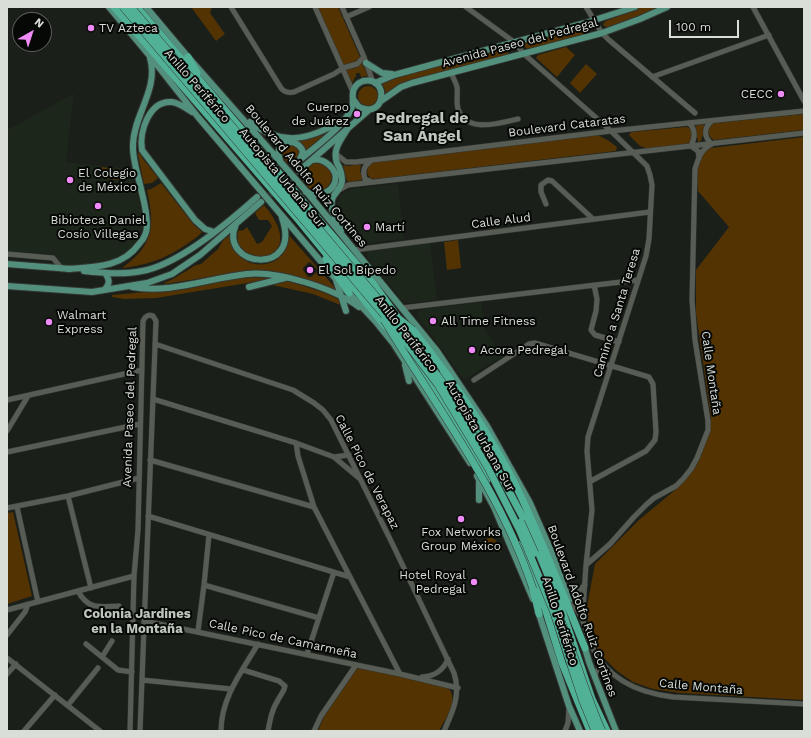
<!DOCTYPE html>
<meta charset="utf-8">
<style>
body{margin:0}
#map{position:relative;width:811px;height:738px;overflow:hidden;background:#1a1f19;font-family:"Work Sans",sans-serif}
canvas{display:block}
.frame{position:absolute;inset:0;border:8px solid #daded9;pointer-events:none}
.north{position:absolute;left:12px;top:12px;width:40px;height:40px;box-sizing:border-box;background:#060806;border:1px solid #5b5e5a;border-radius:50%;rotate:39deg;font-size:11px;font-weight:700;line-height:16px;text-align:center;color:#daded9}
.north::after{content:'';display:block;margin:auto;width:14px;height:18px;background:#ef8bf6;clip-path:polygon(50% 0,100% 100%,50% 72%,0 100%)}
.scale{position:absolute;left:669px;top:20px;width:70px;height:18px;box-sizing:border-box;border:2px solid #daded9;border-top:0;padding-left:5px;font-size:12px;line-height:14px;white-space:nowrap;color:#daded9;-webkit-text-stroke:3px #060806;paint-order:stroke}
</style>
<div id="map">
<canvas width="811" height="738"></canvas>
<div class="frame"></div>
<div class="north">N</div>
<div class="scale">100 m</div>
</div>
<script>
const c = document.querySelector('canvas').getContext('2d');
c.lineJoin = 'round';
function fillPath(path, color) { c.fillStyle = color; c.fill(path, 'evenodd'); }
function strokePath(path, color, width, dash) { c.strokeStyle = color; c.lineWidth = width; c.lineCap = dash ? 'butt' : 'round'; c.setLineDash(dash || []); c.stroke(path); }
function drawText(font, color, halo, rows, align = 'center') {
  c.font = font + ' "Work Sans",sans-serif'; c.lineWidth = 4; c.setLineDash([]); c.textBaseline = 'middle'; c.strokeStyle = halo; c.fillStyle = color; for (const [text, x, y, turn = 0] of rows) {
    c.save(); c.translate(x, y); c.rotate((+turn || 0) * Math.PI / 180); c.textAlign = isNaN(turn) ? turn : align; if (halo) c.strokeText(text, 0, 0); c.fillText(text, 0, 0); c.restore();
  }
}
const built = new Path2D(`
 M 74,93 L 66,162 L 130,169 L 143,217 L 142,228 L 137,242 L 133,247 L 121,256 L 94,265 L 76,266 L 59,264 L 53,254 L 7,251 L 7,130 Z
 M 398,184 L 404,239 L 357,244 L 347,231 L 339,214 L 337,203 L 340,196 L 344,192 L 350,189 Z
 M 430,243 L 437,300 L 409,303 L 403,302 L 366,256 L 369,250 Z
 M 481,302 L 485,330 L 502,356 L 464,380 L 418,317 L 417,314 L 421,309 Z`);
const green = new Path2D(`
 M 191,7 L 212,7 L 210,13 L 225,34 L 216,41 Z
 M 318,7 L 338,7 L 360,57 L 353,63 L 343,65 Z
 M 641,7 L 661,7 L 609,28 L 604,26 L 603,24 L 606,21 Z
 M 581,27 L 584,29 L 584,35 L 528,49 L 525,47 L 525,43 Z
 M 505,47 L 509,50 L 508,55 L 411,81 L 400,85 L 386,94 L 384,87 L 380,82 Z
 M 566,47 L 575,55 L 557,77 L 536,58 L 538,55 Z
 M 362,62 L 368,76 L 361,77 L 360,73 L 356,73 L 356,77 L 354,78 L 354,80 L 351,84 L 345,70 L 355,68 Z
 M 586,64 L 597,74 L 580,93 L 570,83 Z
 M358 96a10 10 0 1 1 20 0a10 10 0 1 1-20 0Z
 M 804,114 L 804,130 L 714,140 C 707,136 706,128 714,123 Z
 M 702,124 L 705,126 L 705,128 L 701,141 L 698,142 L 695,126 Z
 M 686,127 C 694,128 694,139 690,144 L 648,149 L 640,146 L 629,135 L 631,132 Z
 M 322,135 L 323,136 L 306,150 L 303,144 L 297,141 Z
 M 598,135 L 609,141 L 617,147 L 616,151 L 376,179 L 370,178 L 367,173 L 368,165 L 372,162 Z
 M 804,137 L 804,700 L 680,693 L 653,689 L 633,682 L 617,671 L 599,653 L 591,636 L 588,625 L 587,606 L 595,564 L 640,519 L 674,491 L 688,476 L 693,470 L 710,427 L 711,418 L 696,313 L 696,270 L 729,227 L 698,191 C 697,177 696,155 711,148 Z
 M 286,146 L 294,146 L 299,149 L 300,155 L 288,164 C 284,159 278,151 286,146 Z
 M 139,151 L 143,159 L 158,178 L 152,183 L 144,184 L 138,155 Z
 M 315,162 C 346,167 327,200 311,190 C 307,187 303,180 299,176 Z
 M 361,164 L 360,171 L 363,180 L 349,182 L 347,181 L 343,165 L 348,166 Z
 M 102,167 L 120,170 L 119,180 L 100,178 Z
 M 161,183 L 194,225 L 202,232 C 198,237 192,240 187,244 C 165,259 148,265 122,268 C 154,245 155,226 147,190 L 151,189 Z
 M 264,205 C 315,265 229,274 238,231 L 244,230 L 247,227 L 257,244 L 262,242 L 272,226 L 268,220 L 259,220 L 255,213 Z
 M 232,234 C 233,239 234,247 237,252 C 245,267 269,268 280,257 C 287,250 288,242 288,234 L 337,290 L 337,292 L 284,274 L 268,271 L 240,272 L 165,284 L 164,283 L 173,279 L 196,265 L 201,264 L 218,249 L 224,239 ZM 309,262 L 311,263 L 317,269 L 317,272 L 311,277 L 308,277 L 303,270 L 303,268 Z
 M 458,240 L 461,268 L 447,270 L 444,242 Z
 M 248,277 L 278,278 L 156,298 L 124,299 L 112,297 L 112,295 L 167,290 Z
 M 285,280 L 325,293 L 341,300 L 343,306 L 313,294 L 268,284 Z
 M 13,512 L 32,596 L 7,604 L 7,513 Z
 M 490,537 C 497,539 499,545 501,552 L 487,549 C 483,544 484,539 490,537 Z
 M 582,591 L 581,608 L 578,610 L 570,593 L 576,593 Z
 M 357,668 L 399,676 L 448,688 C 460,700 445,719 439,731 L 318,731 L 324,717 Z`);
const majorTunnel = new Path2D(`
 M 263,201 L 299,171`);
const minor = new Path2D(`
 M 231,7 L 281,88 C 284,92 289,93 294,92 L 334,74 L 343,68 L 357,64 L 364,57
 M 315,7 L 353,92
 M 342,7 L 364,57 L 373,82
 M 466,7 L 514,42 L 524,54 L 611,131 L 647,166 L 650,175 L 652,185 L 649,239 L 646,256 L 588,437 L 587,451 L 592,510 L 586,565 L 583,609
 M 586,7 L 602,33 L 609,40 L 695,113
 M 753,7 L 804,101
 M 346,17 L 369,7
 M 451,73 C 453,77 456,83 457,87 C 458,94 456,101 458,109 C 467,134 499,123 518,119
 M 652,77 L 769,35
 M 689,123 C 696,130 695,137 691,146 L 698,151 L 699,158
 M 335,153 L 346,162 L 356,162 L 611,131 L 804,111
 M 372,182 L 365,179 C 362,170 364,166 372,160
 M 339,190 L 348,185 L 804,133
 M 546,204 L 541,192 L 541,185 L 548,180 L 552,181 L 593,219
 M 354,250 L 650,212
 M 7,254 L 53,258 L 62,269
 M 594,285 L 597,299 L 596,311 L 591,330 L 595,335 L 619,342
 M 402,308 L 638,280
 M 155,344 L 293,390 L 314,403 L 323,410 L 331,420 L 392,543 L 454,673 C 461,695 453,711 444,731
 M 474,380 L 529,344 L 535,343 L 649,377 L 653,384 L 656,432 L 655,440 L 646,451 L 591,481
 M 153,399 L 296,443 L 334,457 L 359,478
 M 7,400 L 142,370
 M 7,431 L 28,396
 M 296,443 L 298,456 L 314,507 L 400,674
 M 7,452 L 140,424
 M 334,457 L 349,455
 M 150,460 L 314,507
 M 68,496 L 91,588
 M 17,507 L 38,602
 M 7,508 L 68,496 L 139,478
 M 148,516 L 350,577
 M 586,565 L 610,544 L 634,517 L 647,504 L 654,498 L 676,486 L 683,479 L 691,469 L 697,458 L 708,430 L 708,421 L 695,340 L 692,300 L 695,169 C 698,159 701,149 712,144 C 703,137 704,127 712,121
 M 204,585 L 319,618
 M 78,591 C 88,610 100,607 119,606
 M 572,591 L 578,591 L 585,585
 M 570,604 C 573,606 577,609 579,613 C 585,623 587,636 592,647 C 608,680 639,693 673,697 L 804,704
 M 7,610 L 134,576
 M 144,621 L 400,674 L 458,688
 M 198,631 L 204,585 L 209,535
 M 7,635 L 25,612 L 28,604
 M 86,644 L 118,670 L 132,672
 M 307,654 L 334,572
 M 102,657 L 112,641
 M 7,658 L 100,731
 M 243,670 L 279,681 L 285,686 C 284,692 281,694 278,700 C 272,709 270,720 268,731
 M 7,674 L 16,664
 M 595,676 L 596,672 L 600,668 L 607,669
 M 422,677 C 435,676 443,671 448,659
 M 142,680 L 231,689
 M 68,705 L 98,668
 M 24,731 L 55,695
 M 130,731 L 134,576 L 138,530 L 143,321 C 145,316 149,314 153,316 L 156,321 L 140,731
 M 221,731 C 221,698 242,671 258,644
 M 314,731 L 321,716 L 356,665
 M 565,731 L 568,723 L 569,707`);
const major = new Path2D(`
 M 109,7 L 149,55 L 198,117 L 340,284
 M 146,7 L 188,57 L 306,191 L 437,351 L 487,426 L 530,503 L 551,551 L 569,600
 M 366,63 L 382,73 L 392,74
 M 375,83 L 394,75 L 585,23 L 635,7
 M 381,101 L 401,87 L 412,83 L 602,33 L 640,19 L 667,7
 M 192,112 C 186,108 179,103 172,102 C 149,100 139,132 142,150 L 195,220 L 205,229 L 214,232
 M 250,122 C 282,147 309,140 341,121
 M 280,160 C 272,140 298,136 303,152 L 300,159
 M 294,165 C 309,151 346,126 352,107 C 354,102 352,97 353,92 C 354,87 358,83 363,81 C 389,75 387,120 359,107 L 353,99
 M 299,171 L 369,110
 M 306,192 C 317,197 331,194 335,182 C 339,169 323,157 312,160
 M 236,224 C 217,268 303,277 282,218
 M 341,230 C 337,220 328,209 333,197 C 336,192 341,188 342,181 C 342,175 340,168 337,163 C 332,149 341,140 348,128
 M 7,264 L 71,269
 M 67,269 C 93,267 122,268 139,244 C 144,239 147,232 147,225 C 147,212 144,201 141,189 C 138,174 132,159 133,144 C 134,114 159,89 150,58
 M 84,271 C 103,273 123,275 142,271 C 178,265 229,222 257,197
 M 336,280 L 346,311
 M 7,286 L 92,292 L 147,283 L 172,274 L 200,255 L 261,202
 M 132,287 C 170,294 209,278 247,274 C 279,271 333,288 359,307
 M 249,287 L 285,278
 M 104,290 C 110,284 110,280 105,273
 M 346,290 L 376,322 L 393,343 L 470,463
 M 405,365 L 409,381
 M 477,476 L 494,507 L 533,599
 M 479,500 L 479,482
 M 538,611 L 569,706 L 580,731
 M 584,645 L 589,662 L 616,731`);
const highway = new Path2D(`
 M 114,7 L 301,223 L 386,327
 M 137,7 L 373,283 L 401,322
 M 188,57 L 197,73
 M 326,259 L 349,293
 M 413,330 C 452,379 489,431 517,488 C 542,540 563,594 585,648
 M 407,352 C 439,391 463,436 487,480
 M 441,375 L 449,385 L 489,454 L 527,525 L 561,607 L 592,699 L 607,731
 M 519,545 L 532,570 L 540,592 L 562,663 L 590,731
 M 533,589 L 539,614`);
const highwayBridge = new Path2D(`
 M 123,7 L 395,328 L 438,385 L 488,468 L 520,531 L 554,613 L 582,699 L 595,731
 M 131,7 L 375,295 L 414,343 L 448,390 L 479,445
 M 398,318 L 413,330
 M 384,320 C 437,408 501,491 533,589
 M 521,522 L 535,553
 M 558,613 C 574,652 585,693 602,731`);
const markers = [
 [91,28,4,"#ef8bf6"],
 [781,94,4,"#ef8bf6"],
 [357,114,4,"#ef8bf6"],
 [70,180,4,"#ef8bf6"],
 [98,206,4,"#ef8bf6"],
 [367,227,4,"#ef8bf6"],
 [310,270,4,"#ef8bf6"],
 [433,321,4,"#ef8bf6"],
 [49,322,4,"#ef8bf6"],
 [472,350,4,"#ef8bf6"],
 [461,519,4,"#ef8bf6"],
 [474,582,4,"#ef8bf6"]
];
const poiNames = [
 ["TV Azteca",99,28],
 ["CECC",773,94,"right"],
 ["Cuerpo",349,107,"right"],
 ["de Juárez",349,121,"right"],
 ["El Colegio",78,173],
 ["de México",78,187],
 ["Bibioteca Daniel",98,220,"center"],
 ["Cosío Villegas",98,234,"center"],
 ["Martí",375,227],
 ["El Sol Bípedo",318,270],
 ["Walmart",57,315],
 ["Express",57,329],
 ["All Time Fitness",441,321],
 ["Acora Pedregal",480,350],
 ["Fox Networks",461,532,"center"],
 ["Group México",461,546,"center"],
 ["Hotel Royal",466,575,"right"],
 ["Pedregal",466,589,"right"]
];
const streetNames = [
 ["Avenida Paseo del Pedregal",520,43,-15],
 ["Anillo Periférico",197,86,49],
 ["Boulevard Cataratas",567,126,-7],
 ["Boulevard Adolfo Ruiz Cortines",306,176,50],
 ["Autopista Urbana Sur",282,178,50],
 ["Calle Alud",501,221,-7],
 ["Camino a Santa Teresa",617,313,-73],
 ["Anillo Periférico",406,334,52],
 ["Calle Montaña",711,373,82],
 ["Avenida Paseo del Pedregal",130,407,-88],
 ["Autopista Urbana Sur",480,436,60],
 ["Calle Pico de Verapaz",367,472,63],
 ["Boulevard Adolfo Ruiz Cortines",582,611,70],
 ["Anillo Periférico",560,621,72],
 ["Calle Pico de Camarmeña",283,639,12],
 ["Calle Montaña",701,687,5]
];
const neighbourhoodNames = [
 ["Colonia Jardines",137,614],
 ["en la Montaña",137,629]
];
const districtNames = [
 ["Pedregal de",422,118],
 ["San Ángel",422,136]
];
fillPath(built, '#1d261a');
fillPath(green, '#543302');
strokePath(majorTunnel, '#373c36', 6, [6, 3]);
strokePath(minor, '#343834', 6);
strokePath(major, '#343834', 8);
strokePath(highway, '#343834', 8);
strokePath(minor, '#575d55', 5);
strokePath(major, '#538f7d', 6);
strokePath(highway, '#51b197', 7);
strokePath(highwayBridge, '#343834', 8, []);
strokePath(highwayBridge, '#51b197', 7);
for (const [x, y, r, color] of markers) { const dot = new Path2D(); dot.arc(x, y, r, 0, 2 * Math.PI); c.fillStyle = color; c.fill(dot); strokePath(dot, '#060806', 1.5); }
drawText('12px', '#daded9', '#060806', poiNames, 'left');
drawText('12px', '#daded9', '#060806', streetNames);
drawText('bold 13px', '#bfc6be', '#060806', neighbourhoodNames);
drawText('bold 16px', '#bfc6be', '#060806', districtNames);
</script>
